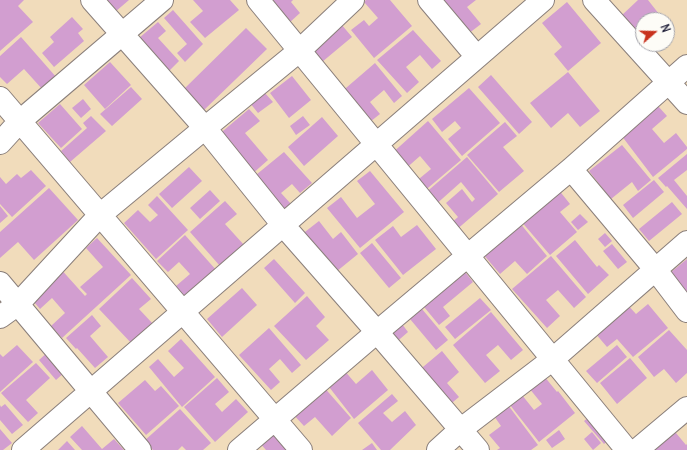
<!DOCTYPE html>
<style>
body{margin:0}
#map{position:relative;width:687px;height:450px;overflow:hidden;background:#f1dcbb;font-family:Delius,sans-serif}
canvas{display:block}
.north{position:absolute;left:635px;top:12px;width:40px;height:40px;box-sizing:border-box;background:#fdfcf7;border:1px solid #a5a5ac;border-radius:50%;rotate:70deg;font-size:11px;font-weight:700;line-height:16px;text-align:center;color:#22223b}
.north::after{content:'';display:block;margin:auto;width:14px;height:18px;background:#c8321e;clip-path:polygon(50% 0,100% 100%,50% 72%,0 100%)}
</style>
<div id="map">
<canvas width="687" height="450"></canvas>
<div class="north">N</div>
</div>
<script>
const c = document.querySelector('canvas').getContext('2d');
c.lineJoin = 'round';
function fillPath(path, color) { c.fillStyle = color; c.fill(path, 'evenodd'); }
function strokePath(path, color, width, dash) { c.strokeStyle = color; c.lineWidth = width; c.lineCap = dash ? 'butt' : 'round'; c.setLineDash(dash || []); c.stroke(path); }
const building = new Path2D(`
 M 0,0 L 24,0 L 18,6 L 33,22 L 0,51 Z
 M 104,0 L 129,0 L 115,12 Z
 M 193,0 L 230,0 L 239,10 L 205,38 L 190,22 L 203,11 Z
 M 269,0 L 293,0 L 291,2 L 300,13 L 289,23 Z
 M 366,0 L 390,0 L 412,26 L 374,58 L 351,30 L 364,20 L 369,26 L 378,18 L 364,2 Z
 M 439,0 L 476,0 L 467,7 L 481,24 L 468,34 Z
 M 638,0 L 648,0 L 659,14 L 652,20 L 643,20 L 643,28 L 636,34 L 621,16 Z
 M 567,2 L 601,43 L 568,71 L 554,54 L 562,47 L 542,23 Z
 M 173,10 L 203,44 L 185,62 L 177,53 L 187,44 L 164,18 Z
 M 72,17 L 83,29 L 78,33 L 84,41 L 54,67 L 42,53 L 54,42 L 50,37 Z
 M 158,22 L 166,31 L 158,38 L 179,61 L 168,72 L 139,38 Z
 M 341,24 L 352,37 L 316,67 L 306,54 Z
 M 246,28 L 267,49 L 204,110 L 184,89 Z
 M 413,30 L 441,61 L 432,69 L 420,55 L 406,67 L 419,82 L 407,93 L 377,60 Z
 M 21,37 L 57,78 L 43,90 L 24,69 L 7,84 L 0,77 L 0,56 Z
 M 110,62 L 131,85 L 105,109 L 84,85 Z
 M 375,63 L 402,96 L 394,103 L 384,90 L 370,102 L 380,114 L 366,125 L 339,94 Z
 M 568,72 L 600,111 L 580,127 L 568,113 L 551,128 L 530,103 Z
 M 491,75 L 532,122 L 519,134 L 478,87 Z
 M 292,76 L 311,100 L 289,118 L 270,93 Z
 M 131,87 L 142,99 L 112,126 L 100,114 Z
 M 469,88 L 500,123 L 462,156 L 448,139 L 461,128 L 455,121 L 442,132 L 432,119 Z
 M 264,92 L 273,102 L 258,113 L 250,103 Z
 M 83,99 L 91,109 L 81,118 L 72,108 Z
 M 60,104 L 82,129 L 61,148 L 38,123 Z
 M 658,106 L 667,116 L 652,129 L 664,143 L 676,133 L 687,147 L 687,149 L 653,177 L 621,135 Z
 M 249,109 L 260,121 L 245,133 L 268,160 L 251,175 L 217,136 Z
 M 91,116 L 106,131 L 70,162 L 61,151 L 87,128 L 83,123 Z
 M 303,116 L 310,125 L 296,135 L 290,126 Z
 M 322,117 L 338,136 L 304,166 L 288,147 Z
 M 428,121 L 461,160 L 422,193 L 414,183 L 431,169 L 420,156 L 403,171 L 390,155 Z
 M 505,122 L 517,136 L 503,147 L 524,171 L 499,192 L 467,155 Z
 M 622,145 L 651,180 L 638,191 L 632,182 L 611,199 L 589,171 Z
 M 284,152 L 312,183 L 300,193 L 292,184 L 281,193 L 291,204 L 280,214 L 251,179 Z
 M 687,154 L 687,170 L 674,180 L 687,196 L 687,209 L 667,186 L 666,187 L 658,178 Z
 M 467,157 L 498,194 L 455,231 L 450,224 L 458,217 L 446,203 L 462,189 L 472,202 L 475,199 L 461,182 L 433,207 L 423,195 Z
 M 189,167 L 202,181 L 172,208 L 159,194 Z
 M 31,170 L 46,186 L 12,217 L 0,204 L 0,177 L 6,184 L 17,174 L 21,178 Z
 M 370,171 L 404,212 L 360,248 L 327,208 L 341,197 L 357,218 L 375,204 L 357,181 Z
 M 654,180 L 664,192 L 633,218 L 623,205 Z
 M 49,188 L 78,220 L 34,260 L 18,242 L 0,258 L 0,232 Z
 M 558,189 L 570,204 L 560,212 L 577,232 L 550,255 L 520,220 Z
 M 210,190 L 220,201 L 200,219 L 190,208 Z
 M 157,196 L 188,230 L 156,259 L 124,223 L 138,210 L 150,222 L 158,215 L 148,205 Z
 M 225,201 L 237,214 L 225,224 L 244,245 L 220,266 L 190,232 Z
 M 672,202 L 682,214 L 649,241 L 639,229 Z
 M 0,206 L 8,216 L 0,223 Z
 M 580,214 L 588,222 L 578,230 L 571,222 Z
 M 319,221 L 333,239 L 341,232 L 358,254 L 331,276 L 301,235 Z
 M 519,222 L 547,256 L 527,274 L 515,261 L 500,274 L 482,253 Z
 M 417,225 L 436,249 L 403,275 L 375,240 L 393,226 L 401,237 Z
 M 605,233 L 612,241 L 605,247 L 598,239 Z
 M 185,235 L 217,271 L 186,298 L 176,286 L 190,274 L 179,262 L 168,272 L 157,261 Z
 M 97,238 L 131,275 L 62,338 L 51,326 L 65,313 L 52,298 L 40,309 L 28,295 L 59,267 L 85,296 L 87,294 L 80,287 L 103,267 L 86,248 Z
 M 575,240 L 597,267 L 599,265 L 609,275 L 588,294 L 556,256 Z
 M 372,243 L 401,278 L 389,288 L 360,253 Z
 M 612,244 L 627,262 L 618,269 L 603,251 Z
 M 551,256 L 586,297 L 574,308 L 558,290 L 546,300 L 560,316 L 547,328 L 512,289 Z
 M 274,259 L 305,293 L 295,303 L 264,268 Z
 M 687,259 L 687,294 L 670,273 Z
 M 462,268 L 473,282 L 443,307 L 450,316 L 439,325 L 420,302 Z
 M 132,278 L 151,299 L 139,309 L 154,325 L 133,345 L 99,309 Z
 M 242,288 L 257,305 L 222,337 L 207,319 Z
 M 307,296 L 325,317 L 316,326 L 329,340 L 306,360 L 274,326 Z
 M 480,298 L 491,310 L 455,339 L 445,327 Z
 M 625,302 L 636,314 L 648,304 L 668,328 L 633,357 L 617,339 L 607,347 L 589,326 Z
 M 422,309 L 448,340 L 436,350 L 410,319 Z
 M 491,312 L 523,350 L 511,360 L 498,345 L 486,355 L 500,371 L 485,383 L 453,345 Z
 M 92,315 L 101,326 L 90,336 L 108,357 L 95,368 L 77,348 L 76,349 L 66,338 Z
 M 399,320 L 408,332 L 393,345 L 384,333 Z
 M 269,328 L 301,365 L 292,373 L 280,359 L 269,369 L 280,382 L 271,390 L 239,355 Z
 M 669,330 L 687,350 L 687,373 L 676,383 L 664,369 L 654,377 L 638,357 Z
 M 181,339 L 215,377 L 182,407 L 149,367 L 158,359 L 174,377 L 184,368 L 168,351 Z
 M 17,345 L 33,362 L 0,392 L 0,354 L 3,357 Z
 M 617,345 L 627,357 L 597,383 L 586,371 Z
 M 49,351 L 67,370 L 56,380 L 39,360 Z
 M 442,351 L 459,372 L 447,383 L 459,397 L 447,407 L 417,372 Z
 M 630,358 L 647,378 L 617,404 L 600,383 Z
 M 36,363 L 50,378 L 26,400 L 38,413 L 28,422 L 1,393 Z
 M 343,369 L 356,384 L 372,370 L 388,390 L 354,419 L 326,383 Z
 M 544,376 L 557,392 L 558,391 L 575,413 L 539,442 L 510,405 L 522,395 L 534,410 L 542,404 L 529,388 Z
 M 217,378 L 229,392 L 215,404 L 222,412 L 236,399 L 248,412 L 215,442 L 184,407 Z
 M 145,380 L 155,391 L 161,386 L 179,406 L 146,435 L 118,403 Z
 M 322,385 L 351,418 L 332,436 L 315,417 L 304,426 L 291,412 Z
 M 392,394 L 398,401 L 383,413 L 392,422 L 405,411 L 416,425 L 390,450 L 381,450 L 358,423 Z
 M 5,404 L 23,425 L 12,434 L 0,420 L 0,405 L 1,407 Z
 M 508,405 L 538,445 L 531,450 L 497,450 L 500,448 L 489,435 L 501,426 L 494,416 Z
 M 180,409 L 211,443 L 203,450 L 186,450 L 182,446 L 178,450 L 153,450 L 144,441 Z
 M 599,409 L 618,431 L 604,444 L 584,421 Z
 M 82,426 L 102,449 L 114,439 L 124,450 L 82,450 L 70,437 Z
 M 671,427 L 686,445 L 687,444 L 687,450 L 656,450 L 651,444 Z
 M 0,429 L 12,443 L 3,450 L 0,450 Z
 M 271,429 L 290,450 L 266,450 L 258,441 Z
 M 559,430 L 565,439 L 552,448 L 546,440 Z
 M 592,432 L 601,443 L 593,450 L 584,439 Z
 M 67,441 L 75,450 L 58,450 Z
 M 372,443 L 377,450 L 362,450 Z`);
const minor = new Path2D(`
 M 92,0 L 205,128 L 283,225 L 377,332 L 478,450
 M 258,0 L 627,450
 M 429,0 L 477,57
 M 594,0 L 687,103
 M 0,98 L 301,450
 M 0,143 L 20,121 L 162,0
 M 571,169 L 655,269 L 687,311
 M 0,283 L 140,450
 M 0,317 L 18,304 L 100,215 L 205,128 L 299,51 L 353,0
 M 23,450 L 543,0
 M 239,450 L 377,332 L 571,169 L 687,66
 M 438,450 L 460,430 L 553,359 L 687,242
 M 637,450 L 687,408`);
fillPath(building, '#d29ed0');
strokePath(minor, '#8a7f7b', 24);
strokePath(minor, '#fff', 22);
</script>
